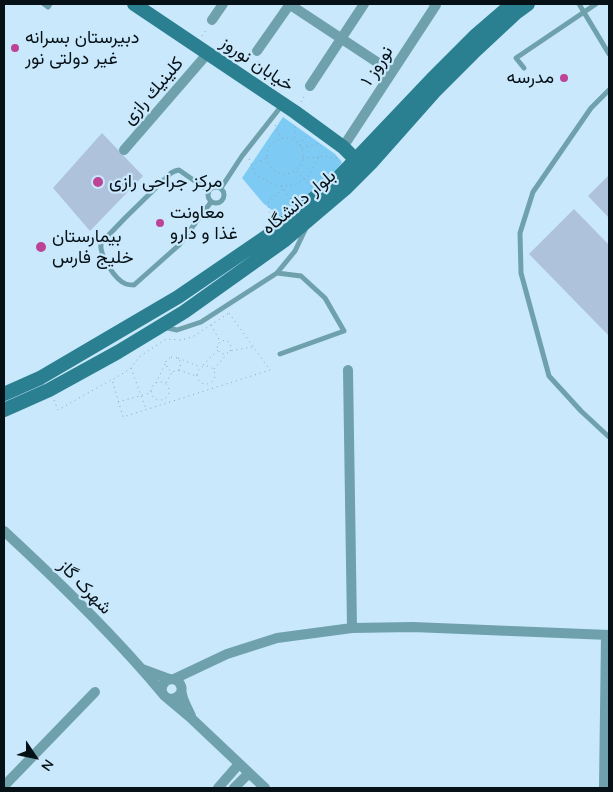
<!DOCTYPE html>
<meta charset="utf-8">
<style>
body{margin:0}
#map{position:relative;width:613px;height:792px;overflow:hidden;background:#c9e8fb;font-family:Quicksand,sans-serif}
canvas{display:block}
.frame{position:absolute;inset:0;border:5px solid #061117;pointer-events:none}
.north{position:absolute;left:10px;top:732px;width:50px;height:50px;-webkit-text-stroke:4px #c9e8fb;paint-order:stroke;rotate:124deg;font-size:14px;font-weight:700;line-height:20px;text-align:center;color:#061117}
.north::after{content:'';display:block;margin:auto;width:18px;height:22px;background:#061117;clip-path:polygon(50% 0,100% 100%,50% 72%,0 100%)}
</style>
<div id="map">
<canvas width="613" height="792"></canvas>
<div class="frame"></div>
<div class="north">N</div>
</div>
<script>
const c = document.querySelector('canvas').getContext('2d');
c.lineJoin = 'round';
function fillPath(path, color) { c.fillStyle = color; c.fill(path, 'evenodd'); }
function strokePath(path, color, width, dash) { c.strokeStyle = color; c.lineWidth = width; c.lineCap = dash ? 'butt' : 'round'; c.setLineDash(dash || []); c.stroke(path); }
function drawText(font, color, halo, rows, align = 'center') {
  c.font = font + ' Quicksand,Vazirmatn,sans-serif'; c.lineWidth = 4.5; c.setLineDash([]); c.textBaseline = 'middle'; c.strokeStyle = halo; c.fillStyle = color; for (const [text, x, y, turn = 0] of rows) {
    c.save(); c.translate(x, y); c.rotate((+turn || 0) * Math.PI / 180); c.textAlign = isNaN(turn) ? turn : align; if (halo) c.strokeText(text, 0, 0); c.fillText(text, 0, 0); c.restore();
  }
}
const green = new Path2D(`
 M 283,117 L 335,154 L 342,162 L 338,169 L 283,219 L 263,203 L 242,178 Z`);
const building = new Path2D(`
 M 102,133 L 143,176 L 90,231 L 53,188 Z
 M 609,175 L 609,218 L 588,196 Z
 M 574,209 L 609,245 L 609,336 L 529,254 Z`);
const path = new Path2D(`
 M 202,36 L 207,29
 M 251,69 L 258,61
 M 301,102 L 305,95
 M 275,125 L 281,138
 M 295,127 L 295,141
 M267 156a18 18 0 1 1 36 0a18 18 0 1 1-36 0Z
 M 300,145 L 306,136
 M 302,148 L 320,143
 M 303,158 L 319,157
 M 249,159 L 256,175 L 277,186 L 295,185 L 309,176 L 319,156 L 337,158
 M 251,165 L 266,158
 M 297,171 L 311,187
 M 281,186 L 292,201
 M 274,215 L 269,212 L 268,201 L 283,189
 M 229,313 L 270,370 L 123,417 L 112,380 L 130,369 L 139,357 L 166,339 L 182,340 L 194,336 Z
 M 211,325 L 220,341
 M 230,351 L 231,347 L 229,342 L 225,340 L 220,342 L 217,346 L 218,350 L 221,354 L 226,354 L 230,351 L 252,347
 M 171,357 L 178,358 L 181,363 L 179,370 L 172,372 L 167,368 L 166,361 Z
 M 178,358 L 200,367
 M 203,365 L 218,350
 M197 375a9 9 0 1 1 18 0a9 9 0 1 1-18 0Z
 M 131,368 L 146,409
 M 214,369 L 226,355
 M 179,370 L 196,376
 M151 391a9 9 0 1 1 18 0a9 9 0 1 1-18 0Z
 M 156,383 L 166,362
 M 166,383 L 172,372
 M 54,400 L 58,410 L 111,380
 M 118,402 L 150,393`);
const lane = new Path2D(`
 M 44,4 L 48,7 L 50,4
 M 579,4 L 609,54
 M 524,68 L 516,58 L 596,4
 M 609,90 L 591,108 L 533,192 L 520,233 L 521,273 L 549,376 L 581,411 L 609,437
 M208 195a8 8 0 1 1 16 0a8 8 0 1 1-16 0Z
 M 221,188 L 242,156 L 283,104
 M 209,191 L 179,170 L 175,171 L 171,173 L 125,218 L 101,243 C 99,255 115,280 126,284 C 129,285 132,285 134,285 L 179,245 L 211,202
 M 277,273 L 301,276 L 325,298 L 344,331 L 280,354
 M 163,327 L 177,330 L 201,322 L 277,273 L 295,251 L 306,228`);
const street = new Path2D(`
 M 289,4 L 392,72
 M 212,20 L 223,4
 M 257,51 L 290,4
 M 310,86 L 364,4
 M 343,147 L 436,5 L 434,4
 M 124,150 L 208,53
 M 348,370 L 352,628
 M 4,531 C 59,582 115,636 163,694
 M 142,669 L 169,679
 M 174,679 L 227,654 L 277,638 L 352,628 L 413,627 L 609,635
 M 181,693 C 170,707 155,692 165,682 C 170,677 179,679 181,686 C 183,692 180,687 182,694 C 183,701 188,709 191,716
 M 167,698 L 192,719 L 265,788
 M 4,786 L 95,692
 M 218,788 L 239,764
 M 234,788 L 249,773
 M 604,788 L 606,635`);
const secondary = new Path2D(`
 M 134,4 L 295,112 L 343,147 L 356,160
 M 4,394 L 40,378 L 178,297 L 276,230 L 336,180 L 432,79 L 476,35 L 512,4
 M 4,410 L 49,390 L 118,352 L 184,312 L 285,240 L 345,189 L 371,163 L 434,92 L 473,53 L 517,12 L 528,4`);
const markers = [
 [15,48,5,"#bc4395"],
 [564,78,5,"#bc4395"],
 [98,182,6,"#bc4395"],
 [160,223,5,"#bc4395"],
 [41,247,6,"#bc4395"]
];
const poiNames = [
 ["دبیرستان بسرانه",25,38],
 ["غیر دولتی نور",25,59],
 ["مدرسه",554,78,"right"],
 ["مرکز جراحی رازی",109,182],
 ["معاونت",170,213],
 ["غذا و دارو",170,234],
 ["بیمارستان",52,237],
 ["خلیج فارس",52,258]
];
const streetNames = [
 ["خیابان نوروز",257,64,34],
 ["نوروز ۱",377,66,-57],
 ["كلينيك رازی",153,91,-49],
 ["بلوار دانشگاه",299,202,-40],
 ["شهرک گاز",85,587,46]
];
fillPath(green, '#7dcaf4');
fillPath(building, '#afc2db');
strokePath(path, '#8ca5b4', 1, [1, 4]);
strokePath(lane, '#6fa1ac', 5);
strokePath(street, '#6fa1ac', 10);
strokePath(secondary, '#2a8090', 14);
for (const [x, y, r, color] of markers) { const dot = new Path2D(); dot.arc(x, y, r, 0, 2 * Math.PI); c.fillStyle = color; c.fill(dot); strokePath(dot, '#c9e8fb', 2); }
drawText('18px', '#061117', '#c9e8fb', poiNames, 'left');
drawText('18px', '#061117', '#c9e8fb', streetNames);
</script>
